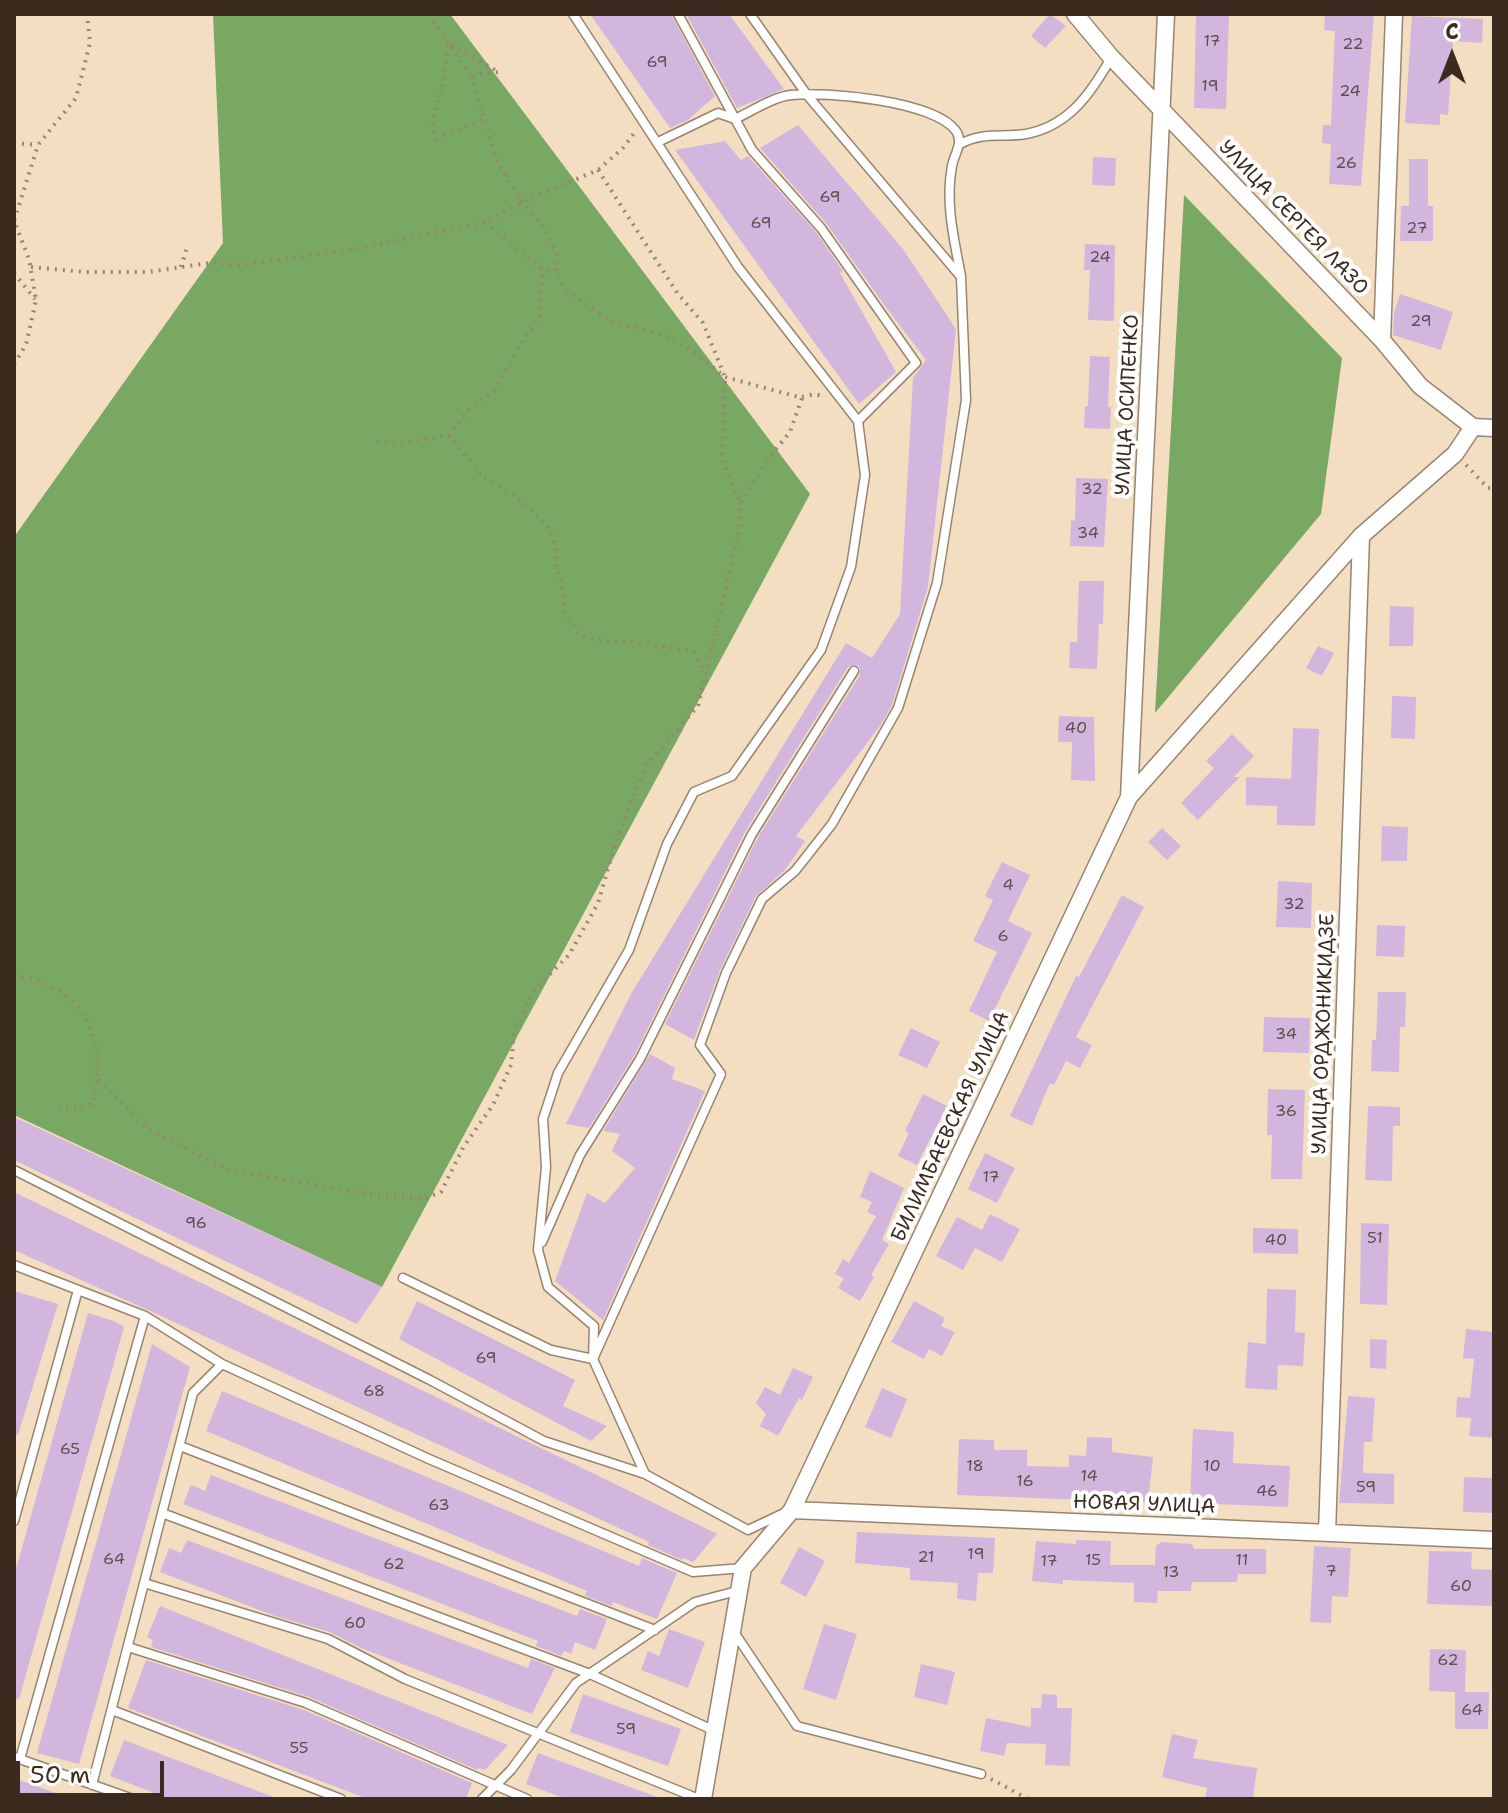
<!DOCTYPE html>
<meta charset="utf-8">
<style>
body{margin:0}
#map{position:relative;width:1508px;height:1813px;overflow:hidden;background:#f4dec1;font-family:"Shantell Sans",sans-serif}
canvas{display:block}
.frame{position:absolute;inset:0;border:16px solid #3b2a1e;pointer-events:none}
.north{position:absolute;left:1412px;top:16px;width:80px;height:80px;-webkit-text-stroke:6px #fff;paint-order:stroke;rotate:0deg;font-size:22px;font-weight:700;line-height:32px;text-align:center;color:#3b2a1e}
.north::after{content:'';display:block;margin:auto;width:28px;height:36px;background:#3b2a1e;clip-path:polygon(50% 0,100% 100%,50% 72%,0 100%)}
.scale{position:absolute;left:16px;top:1761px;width:148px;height:36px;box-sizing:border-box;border:4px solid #3b2a1e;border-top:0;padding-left:10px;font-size:24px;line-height:28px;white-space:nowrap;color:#3b2a1e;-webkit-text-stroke:6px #fff;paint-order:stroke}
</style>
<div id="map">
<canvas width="1508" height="1813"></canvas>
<div class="frame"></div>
<div class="north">С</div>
<div class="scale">50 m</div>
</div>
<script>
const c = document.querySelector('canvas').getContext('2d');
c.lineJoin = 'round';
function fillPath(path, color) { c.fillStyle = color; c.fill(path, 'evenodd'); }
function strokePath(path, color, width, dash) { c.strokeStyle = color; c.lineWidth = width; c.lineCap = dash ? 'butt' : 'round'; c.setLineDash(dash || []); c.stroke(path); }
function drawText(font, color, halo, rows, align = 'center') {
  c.font = font + ' "Shantell Sans",sans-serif'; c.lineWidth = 8; c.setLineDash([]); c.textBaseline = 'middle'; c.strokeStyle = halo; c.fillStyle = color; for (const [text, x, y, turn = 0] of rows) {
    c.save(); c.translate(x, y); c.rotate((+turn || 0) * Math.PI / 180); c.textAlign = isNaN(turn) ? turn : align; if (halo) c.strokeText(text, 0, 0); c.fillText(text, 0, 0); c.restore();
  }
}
const forest = new Path2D(`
 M 213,14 L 450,14 L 810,494 L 382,1287 L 14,1115 L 14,537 L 223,243 Z
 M 1184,195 L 1342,358 L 1321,514 L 1155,713 Z`);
const building = new Path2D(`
 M 590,14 L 671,14 L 715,96 L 688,120 L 670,128 Z
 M 686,14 L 729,14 L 784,89 L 737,108 Z
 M 1050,14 L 1066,26 L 1045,48 L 1031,36 Z
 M 1196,14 L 1229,16 L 1226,109 L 1194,108 Z
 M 1325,14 L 1374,14 L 1361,186 L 1329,184 L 1331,144 L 1322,143 L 1323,125 L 1331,125 L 1335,31 L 1324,30 Z
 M 1412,16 L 1483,19 L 1482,43 L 1453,41 L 1448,115 L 1440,114 L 1440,125 L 1405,123 Z
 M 798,125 L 903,249 L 956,329 L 928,587 L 892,705 L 880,726 L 796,836 L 805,841 L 785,870 L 756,896 L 720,970 L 694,1040 L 665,1024 L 758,837 L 860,675 L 860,668 L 857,665 L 848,667 L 746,830 L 634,1056 L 589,1128 L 566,1124 L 631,994 L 846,643 L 872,658 L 900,614 L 913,378 L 926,360 L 885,306 L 826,223 L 760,148 Z
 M 725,141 L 741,160 L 748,156 L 816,232 L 843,271 L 840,273 L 896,372 L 859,404 L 675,150 Z
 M 1093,157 L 1116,158 L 1115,186 L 1092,185 Z
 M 1409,159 L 1428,159 L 1428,206 L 1433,206 L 1433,241 L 1400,241 L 1401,206 L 1409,206 Z
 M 1085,244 L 1115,245 L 1114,321 L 1088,320 L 1090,270 L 1084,270 Z
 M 1400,294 L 1453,312 L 1441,350 L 1393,335 L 1394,313 Z
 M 1090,356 L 1110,357 L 1108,407 L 1111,407 L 1110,429 L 1084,428 L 1085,406 L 1088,406 Z
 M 1076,478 L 1108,479 L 1104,547 L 1070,546 L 1071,520 L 1075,521 Z
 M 1079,581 L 1104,581 L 1103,624 L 1099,624 L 1097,669 L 1069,668 L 1070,642 L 1077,642 Z
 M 1390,606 L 1414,607 L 1413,646 L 1389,646 Z
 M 1318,646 L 1334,653 L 1322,676 L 1306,668 Z
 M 1392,696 L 1416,697 L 1415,739 L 1391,738 Z
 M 1059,716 L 1094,717 L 1095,781 L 1071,780 L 1072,742 L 1058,742 Z
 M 1293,728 L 1319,729 L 1315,826 L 1277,825 L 1277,806 L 1246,805 L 1246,777 L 1291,779 Z
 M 1232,734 L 1254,756 L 1234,777 L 1240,777 L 1198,820 L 1181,803 L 1214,768 L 1206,761 Z
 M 1382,826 L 1408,827 L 1407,861 L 1381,861 Z
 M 1162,828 L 1181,846 L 1167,860 L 1148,842 Z
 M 1002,862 L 1030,875 L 1008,921 L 1032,933 L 989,1021 L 969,1011 L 997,952 L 973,941 L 993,900 L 985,896 Z
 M 1278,881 L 1312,883 L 1311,928 L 1276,927 Z
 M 1122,895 L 1144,907 L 1076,1037 L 1092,1045 L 1080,1068 L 1066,1061 L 1054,1085 L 1050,1083 L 1032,1126 L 1010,1116 L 1076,976 L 1079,977 Z
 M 1377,925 L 1405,926 L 1404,957 L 1376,956 Z
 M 1378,992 L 1406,992 L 1405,1027 L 1400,1027 L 1399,1072 L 1371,1071 L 1372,1040 L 1376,1040 Z
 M 1264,1017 L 1310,1018 L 1309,1053 L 1263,1052 Z
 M 911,1028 L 940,1042 L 927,1068 L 898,1055 Z
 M 650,1054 L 675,1068 L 672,1079 L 705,1091 L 603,1320 L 555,1281 L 587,1193 L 605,1203 L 635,1168 L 612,1151 L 620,1134 L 603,1131 Z
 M 1268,1089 L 1305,1090 L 1302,1179 L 1271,1179 L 1272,1135 L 1267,1135 Z
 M 923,1094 L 947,1106 L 917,1165 L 898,1156 L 909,1133 L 905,1131 Z
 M 1368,1106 L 1400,1107 L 1400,1126 L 1393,1126 L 1392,1181 L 1365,1180 Z
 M 14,1117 L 382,1287 L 357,1324 L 14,1160 Z
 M 985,1153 L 1015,1168 L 997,1203 L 968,1189 Z
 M 870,1171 L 904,1188 L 882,1240 L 889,1244 L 871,1275 L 874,1277 L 860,1301 L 838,1288 L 844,1278 L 835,1274 L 843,1259 L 849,1263 L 876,1216 L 867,1212 L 872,1202 L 860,1197 Z
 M 14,1192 L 650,1501 L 717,1534 L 693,1562 L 683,1558 L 682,1560 L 648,1545 L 649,1542 L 148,1310 L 14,1250 Z
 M 990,1214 L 1020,1229 L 1002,1262 L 975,1248 L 963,1270 L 936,1256 L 957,1217 L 982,1230 Z
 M 1361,1223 L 1389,1224 L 1387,1305 L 1360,1304 Z
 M 1253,1228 L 1298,1229 L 1298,1254 L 1253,1253 Z
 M 1267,1289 L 1296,1290 L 1295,1332 L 1305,1333 L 1303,1366 L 1278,1365 L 1277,1390 L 1245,1388 L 1248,1342 L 1266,1344 Z
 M 14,1291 L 58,1304 L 18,1435 L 14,1434 Z
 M 417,1301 L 575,1380 L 563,1406 L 607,1426 L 591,1441 L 399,1339 Z
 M 914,1301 L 945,1318 L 941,1326 L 955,1332 L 942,1356 L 929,1349 L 924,1359 L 891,1342 Z
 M 88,1313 L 114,1321 L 124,1327 L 19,1699 L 14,1699 L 14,1576 Z
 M 1466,1329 L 1494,1332 L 1494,1438 L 1469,1436 L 1471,1418 L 1456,1417 L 1457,1397 L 1470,1398 L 1474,1359 L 1463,1358 Z
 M 1370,1339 L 1387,1340 L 1386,1369 L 1370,1368 Z
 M 152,1344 L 190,1367 L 79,1764 L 37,1753 Z
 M 793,1368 L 813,1377 L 802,1400 L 799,1398 L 778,1436 L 760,1426 L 766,1414 L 756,1403 L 765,1387 L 780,1395 Z
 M 882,1388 L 907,1399 L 891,1438 L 865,1427 Z
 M 222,1391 L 639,1566 L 642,1558 L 677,1573 L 657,1619 L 613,1602 L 612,1606 L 585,1596 L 587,1591 L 206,1431 Z
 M 1348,1396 L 1375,1398 L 1372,1442 L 1364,1442 L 1363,1473 L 1394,1474 L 1394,1504 L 1339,1503 Z
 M 1193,1429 L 1234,1432 L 1233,1463 L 1290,1466 L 1288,1507 L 1190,1503 Z
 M 1087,1437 L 1112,1438 L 1112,1452 L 1153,1457 L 1148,1502 L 1110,1498 L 1110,1501 L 957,1495 L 959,1439 L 994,1440 L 994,1450 L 1027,1450 L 1027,1466 L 1069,1467 L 1069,1455 L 1086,1456 Z
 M 211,1475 L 577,1616 L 580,1609 L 607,1619 L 595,1650 L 575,1642 L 571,1654 L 564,1651 L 561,1656 L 536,1646 L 538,1641 L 183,1504 L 191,1485 L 205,1491 Z
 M 1464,1477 L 1494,1478 L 1494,1513 L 1463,1512 Z
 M 857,1532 L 995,1538 L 993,1573 L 978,1573 L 976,1601 L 957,1599 L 958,1583 L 910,1580 L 910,1568 L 855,1563 Z
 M 187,1540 L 528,1668 L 531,1659 L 555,1668 L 532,1714 L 361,1648 L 330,1632 L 275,1616 L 160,1572 L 169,1548 L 181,1553 Z
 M 1076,1540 L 1111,1541 L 1110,1565 L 1155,1565 L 1156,1546 L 1161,1542 L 1192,1544 L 1194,1549 L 1266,1549 L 1266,1574 L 1238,1574 L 1237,1582 L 1192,1582 L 1191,1591 L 1158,1591 L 1157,1603 L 1134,1602 L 1134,1583 L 1063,1580 L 1063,1584 L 1032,1581 L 1036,1541 L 1076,1544 Z
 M 1314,1546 L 1351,1548 L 1348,1597 L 1332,1596 L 1331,1623 L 1310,1622 Z
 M 799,1547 L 825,1561 L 806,1597 L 780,1583 Z
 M 1429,1551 L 1472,1552 L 1471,1569 L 1494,1570 L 1494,1606 L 1427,1604 Z
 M 160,1606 L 508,1745 L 485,1770 L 478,1768 L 477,1770 L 309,1697 L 151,1647 L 153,1640 L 147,1637 Z
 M 824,1624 L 857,1634 L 836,1700 L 803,1689 Z
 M 669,1629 L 705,1642 L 688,1688 L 641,1670 L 648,1651 L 659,1656 Z
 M 1430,1649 L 1466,1650 L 1465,1692 L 1489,1692 L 1488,1729 L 1455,1729 L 1455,1692 L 1429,1691 Z
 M 146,1660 L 304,1710 L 472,1783 L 466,1799 L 368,1799 L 128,1708 Z
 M 921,1664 L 955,1672 L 947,1705 L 914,1697 Z
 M 583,1694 L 681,1729 L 668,1766 L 570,1732 Z
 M 1042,1694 L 1057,1695 L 1057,1708 L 1072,1708 L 1070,1766 L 1045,1765 L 1046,1744 L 1007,1743 L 1004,1756 L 980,1751 L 986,1718 L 1031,1727 L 1031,1708 L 1041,1708 Z
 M 1172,1734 L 1198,1740 L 1193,1758 L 1257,1768 L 1253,1799 L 1205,1799 L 1207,1788 L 1162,1777 Z
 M 124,1740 L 276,1798 L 276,1799 L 170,1799 L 110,1776 Z
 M 538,1753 L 657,1797 L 656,1799 L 566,1799 L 526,1784 Z
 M 14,1778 L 67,1797 L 67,1799 L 14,1799 Z`);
const path = new Path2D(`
 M 429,14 L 472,78
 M 14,143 L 38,145
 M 598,170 L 678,294 L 703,323 L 725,377 L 722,460 L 740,503
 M 485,222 L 542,269 L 556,274
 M 31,267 L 85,272 L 148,272 L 209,263 L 242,265 L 355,249 L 485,222 L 522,202 L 598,170 L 623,148 L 635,132
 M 181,267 L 187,247
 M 14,273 L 35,299
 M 14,364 L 26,345 L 36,300 L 29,259 L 14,221 L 38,145 L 76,98 L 90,43 L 87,14
 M 802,397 L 814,394 L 823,396
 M 449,435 L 483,477 L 514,495 L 547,524 L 555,543 L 555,564 L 562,585 L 565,614 L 580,635 L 603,641 L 630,642 L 693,651 L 705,673
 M 377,442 L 401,443 L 449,435 L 467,411 L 494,391 L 525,337 L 540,316 L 542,269
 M 1466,465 L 1488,488 L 1494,488
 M 14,975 C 85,987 108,1036 93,1103 L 78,1109 L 58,1108
 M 99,1079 L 147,1129 L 229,1170 L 360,1193 L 423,1199 L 441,1192 L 464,1146 L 493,1105 L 511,1065 L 514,1032 L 534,990 L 569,955 L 598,903 L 616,841 L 646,765 L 698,706 L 738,536 L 740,503 L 772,454 L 790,432 L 802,398 L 725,377 L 689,348 L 660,334 L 611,321 L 567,291 L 556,274 L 558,256 L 544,227 L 522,202 L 499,165 L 472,78 L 480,74 L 499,72 L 448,43 L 443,83 L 432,127 L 436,139 L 485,119
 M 991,1779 L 1028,1799`);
const lane = new Path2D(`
 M 573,14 L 738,267 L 858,421 L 865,475 L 851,567 L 821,650 L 732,776 L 694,792 L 667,844 L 629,950 L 558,1073 L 543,1119 L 546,1167 L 538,1250 L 548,1287 L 594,1326 L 593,1359 L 645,1474
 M 678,14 L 752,150 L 821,228 L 916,363 L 858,421
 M 658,142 L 718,113 L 735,119 C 752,111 773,97 791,95 C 826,91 935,101 956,131 C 964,143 954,154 952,166 C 945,203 954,239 961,276
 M 960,144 C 985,131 1001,138 1026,134 C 1069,126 1091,93 1111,58
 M 14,1170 L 430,1380 L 544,1441 L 645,1474 L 748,1530 L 784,1513
 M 542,1242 L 580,1155 L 640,1059 L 752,834 L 854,671
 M 14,1265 L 145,1316 L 222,1364 L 429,1459 L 693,1572 L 743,1568
 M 403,1278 L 551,1350 L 593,1359 L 721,1074 L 700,1045 L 726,973 L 762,899 L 795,871 L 832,824 L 898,708 L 937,583 L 966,400 L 961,277 L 807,95 L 750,14
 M 180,1446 L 655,1630
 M 162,1513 L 590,1674 L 715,1731
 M 14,1521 L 78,1290
 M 144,1583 L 328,1639 L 405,1679 L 699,1799
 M 734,1632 L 797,1726 L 981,1774
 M 128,1647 L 306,1703 L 527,1799
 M 112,1710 L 341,1799
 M 14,1757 L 133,1799
 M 20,1759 L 145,1316
 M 92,1785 L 193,1393 L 222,1364
 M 482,1799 L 511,1770 L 576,1683 L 695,1602 L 741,1590`);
const street = new Path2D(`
 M 1075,14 L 1111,57 L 1382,340 L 1420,386 L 1473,427 L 1494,428
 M 1382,340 L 1394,14
 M 1129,797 L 1166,14
 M 792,1510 L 1494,1540
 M 1327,1533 L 1361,536
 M 703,1799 L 743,1568 L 792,1510 L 1129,797 L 1361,536 L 1455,454 L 1473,427`);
const numberNames = [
 ["17",1212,42],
 ["22",1353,45],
 ["69",657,63],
 ["19",1210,87],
 ["24",1350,92],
 ["26",1346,164],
 ["69",830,198],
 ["69",761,224],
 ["27",1417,229],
 ["24",1100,258],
 ["29",1421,322],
 ["32",1092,490],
 ["34",1088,534],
 ["40",1076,729],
 ["4",1008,886],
 ["32",1294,905],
 ["6",1003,937],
 ["34",1286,1035],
 ["36",1286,1112],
 ["17",991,1178],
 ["96",196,1224],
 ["51",1375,1239],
 ["40",1276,1241],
 ["69",486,1359],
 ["68",374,1392],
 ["65",70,1450],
 ["18",975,1467],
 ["10",1212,1467],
 ["14",1089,1477],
 ["16",1025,1482],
 ["59",1366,1488],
 ["46",1267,1492],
 ["63",439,1506],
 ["19",976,1555],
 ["21",926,1558],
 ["64",114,1560],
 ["15",1093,1561],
 ["11",1242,1561],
 ["17",1049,1562],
 ["62",394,1565],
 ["7",1331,1572],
 ["13",1171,1573],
 ["60",1461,1587],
 ["60",355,1624],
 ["62",1448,1661],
 ["64",1472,1711],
 ["59",626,1730],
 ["55",299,1749]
];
const streetNames = [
 ["УЛИЦА СЕРГЕЯ ЛАЗО",1293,218,46],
 ["УЛИЦА ОСИПЕНКО",1128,405,-87],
 ["УЛИЦА ОРДЖОНИКИДЗЕ",1324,1034,-88],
 ["БИЛИМБАЕВСКАЯ УЛИЦА",951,1127,-65],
 ["НОВАЯ УЛИЦА",1144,1505,2]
];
fillPath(forest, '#78a862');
fillPath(building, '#d3b6de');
strokePath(lane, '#988470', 11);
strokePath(street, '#988470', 19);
strokePath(path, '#988470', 4, [2, 6]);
strokePath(lane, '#fff', 8);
strokePath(street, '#fff', 16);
drawText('16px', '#614d4e', null, numberNames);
drawText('20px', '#3b2a1e', '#fff', streetNames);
</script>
